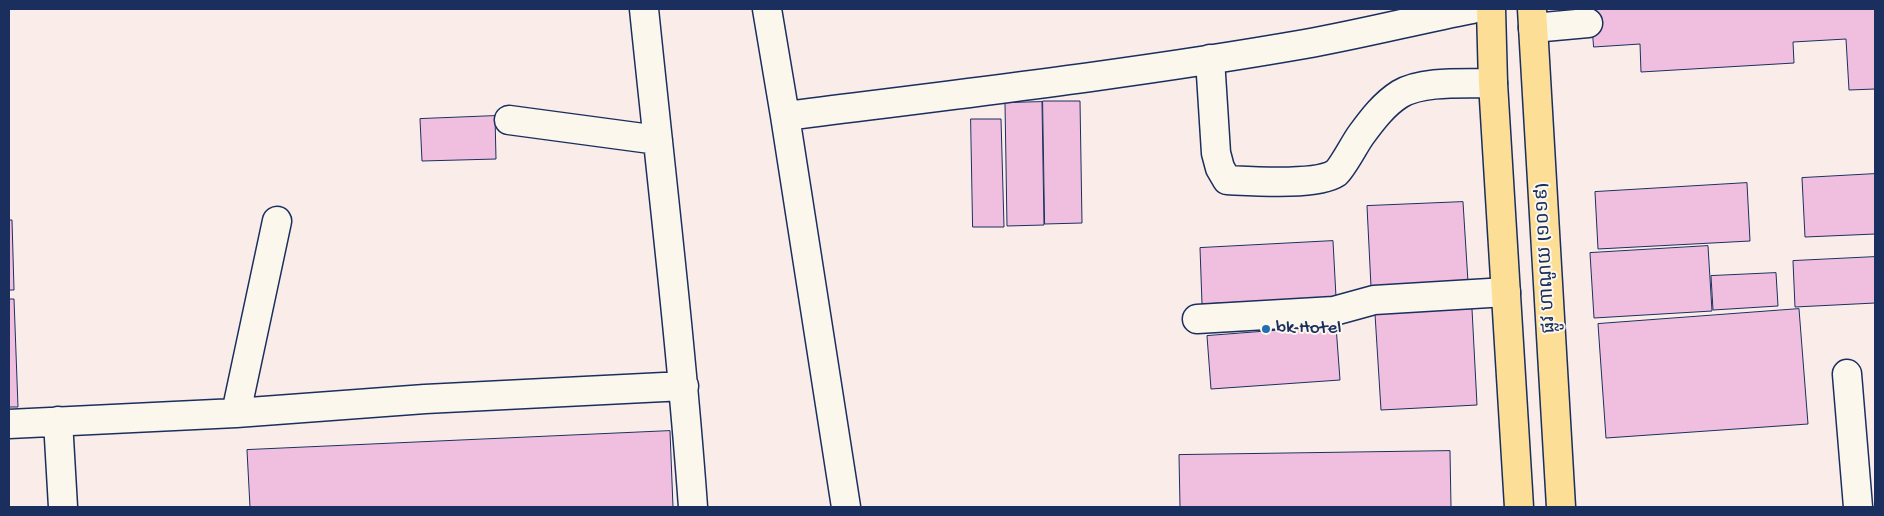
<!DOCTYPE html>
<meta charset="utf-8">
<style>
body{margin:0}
#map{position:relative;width:1884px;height:516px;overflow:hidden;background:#f9ece9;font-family:"Gochi Hand",sans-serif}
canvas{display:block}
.frame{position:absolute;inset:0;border:10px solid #1b2f5e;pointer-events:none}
</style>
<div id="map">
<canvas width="1884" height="516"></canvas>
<div class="frame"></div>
</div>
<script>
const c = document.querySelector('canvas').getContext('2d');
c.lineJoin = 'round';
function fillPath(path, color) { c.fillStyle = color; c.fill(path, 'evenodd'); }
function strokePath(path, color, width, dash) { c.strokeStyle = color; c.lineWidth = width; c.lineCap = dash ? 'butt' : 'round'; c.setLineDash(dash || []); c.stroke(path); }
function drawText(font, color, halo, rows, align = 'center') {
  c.font = font + ' "Gochi Hand","Noto Sans Khmer",sans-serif'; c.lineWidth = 4; c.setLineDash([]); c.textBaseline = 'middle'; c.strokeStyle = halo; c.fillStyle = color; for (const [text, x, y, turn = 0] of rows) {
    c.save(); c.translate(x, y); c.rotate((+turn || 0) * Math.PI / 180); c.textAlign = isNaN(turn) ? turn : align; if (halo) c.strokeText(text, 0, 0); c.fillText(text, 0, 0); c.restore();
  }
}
const building = new Path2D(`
 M 1591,9 L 1875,9 L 1875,89 L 1849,90 L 1846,39 L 1793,42 L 1794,63 L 1641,72 L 1640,44 L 1594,47 Z
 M 1043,101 L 1080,101 L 1082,223 L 1045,224 Z
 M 1042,102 L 1044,225 L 1007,226 L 1005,103 Z
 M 495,116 L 496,159 L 422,161 L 420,119 Z
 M 971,119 L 1001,119 L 1004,227 L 973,227 Z
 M 1875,174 L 1875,234 L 1805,237 L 1802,178 Z
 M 1747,183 L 1750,241 L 1598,249 L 1595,192 Z
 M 1463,202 L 1468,282 L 1371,287 L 1367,206 Z
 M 9,220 L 12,220 L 14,290 L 9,290 Z
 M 1333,241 L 1336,297 L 1202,304 L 1200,248 Z
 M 1708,246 L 1712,311 L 1594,318 L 1590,253 Z
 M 1875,257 L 1875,303 L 1795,307 L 1793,261 Z
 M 1776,273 L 1778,306 L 1713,310 L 1711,276 Z
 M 9,299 L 14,299 L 18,407 L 9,407 Z
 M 1472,309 L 1477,405 L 1381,410 L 1375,314 Z
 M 1799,309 L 1808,424 L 1606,438 L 1598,324 Z
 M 1336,326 L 1340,380 L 1211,389 L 1207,336 Z
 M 670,431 L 673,507 L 250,507 L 247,450 Z
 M 1450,451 L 1451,507 L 1180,507 L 1179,455 Z`);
const minor = new Path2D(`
 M 644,9 C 661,175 681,341 693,507
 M 767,9 L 785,116 L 846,507
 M 1533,28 L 1588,23
 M 1210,59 L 1216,153 L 1220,168 L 1227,180 C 1250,181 1317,186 1336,173 C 1343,167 1355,143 1361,135 C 1372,120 1384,104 1400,94 C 1424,80 1466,84 1493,83
 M 785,116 C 959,94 1133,74 1305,44 C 1361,34 1416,20 1472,9
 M 509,120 L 658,140
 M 1197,319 L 1334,311 L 1374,300 L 1506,292
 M 1847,374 L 1858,507
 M 236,413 L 277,221
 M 58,421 L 63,507
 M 9,424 L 236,413 L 425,399 L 684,386`);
const major = new Path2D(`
 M 1491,9 L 1493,83 L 1519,507
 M 1532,9 L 1561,507`);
const markers = [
 [1266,329,5,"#1f6fb2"]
];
const streetNames = [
 ["ផ្លូវ ហាណូយ (១០១៩)",1547,258,-93]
];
const poiNames = [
 ["bk Hotel",1276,329]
];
fillPath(building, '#f0bfdf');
strokePath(building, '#1b2f5e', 1);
strokePath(minor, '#1b2f5e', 31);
strokePath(major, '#1b2f5e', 31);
strokePath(minor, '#fbf7ec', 28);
strokePath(major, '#fdde96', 28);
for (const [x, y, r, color] of markers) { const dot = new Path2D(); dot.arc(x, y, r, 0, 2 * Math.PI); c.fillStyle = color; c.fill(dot); strokePath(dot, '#fbf7ec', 2); }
drawText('19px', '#1b2f5e', '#fbf7ec', streetNames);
drawText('19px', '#1b2f5e', '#fbf7ec', poiNames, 'left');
</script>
